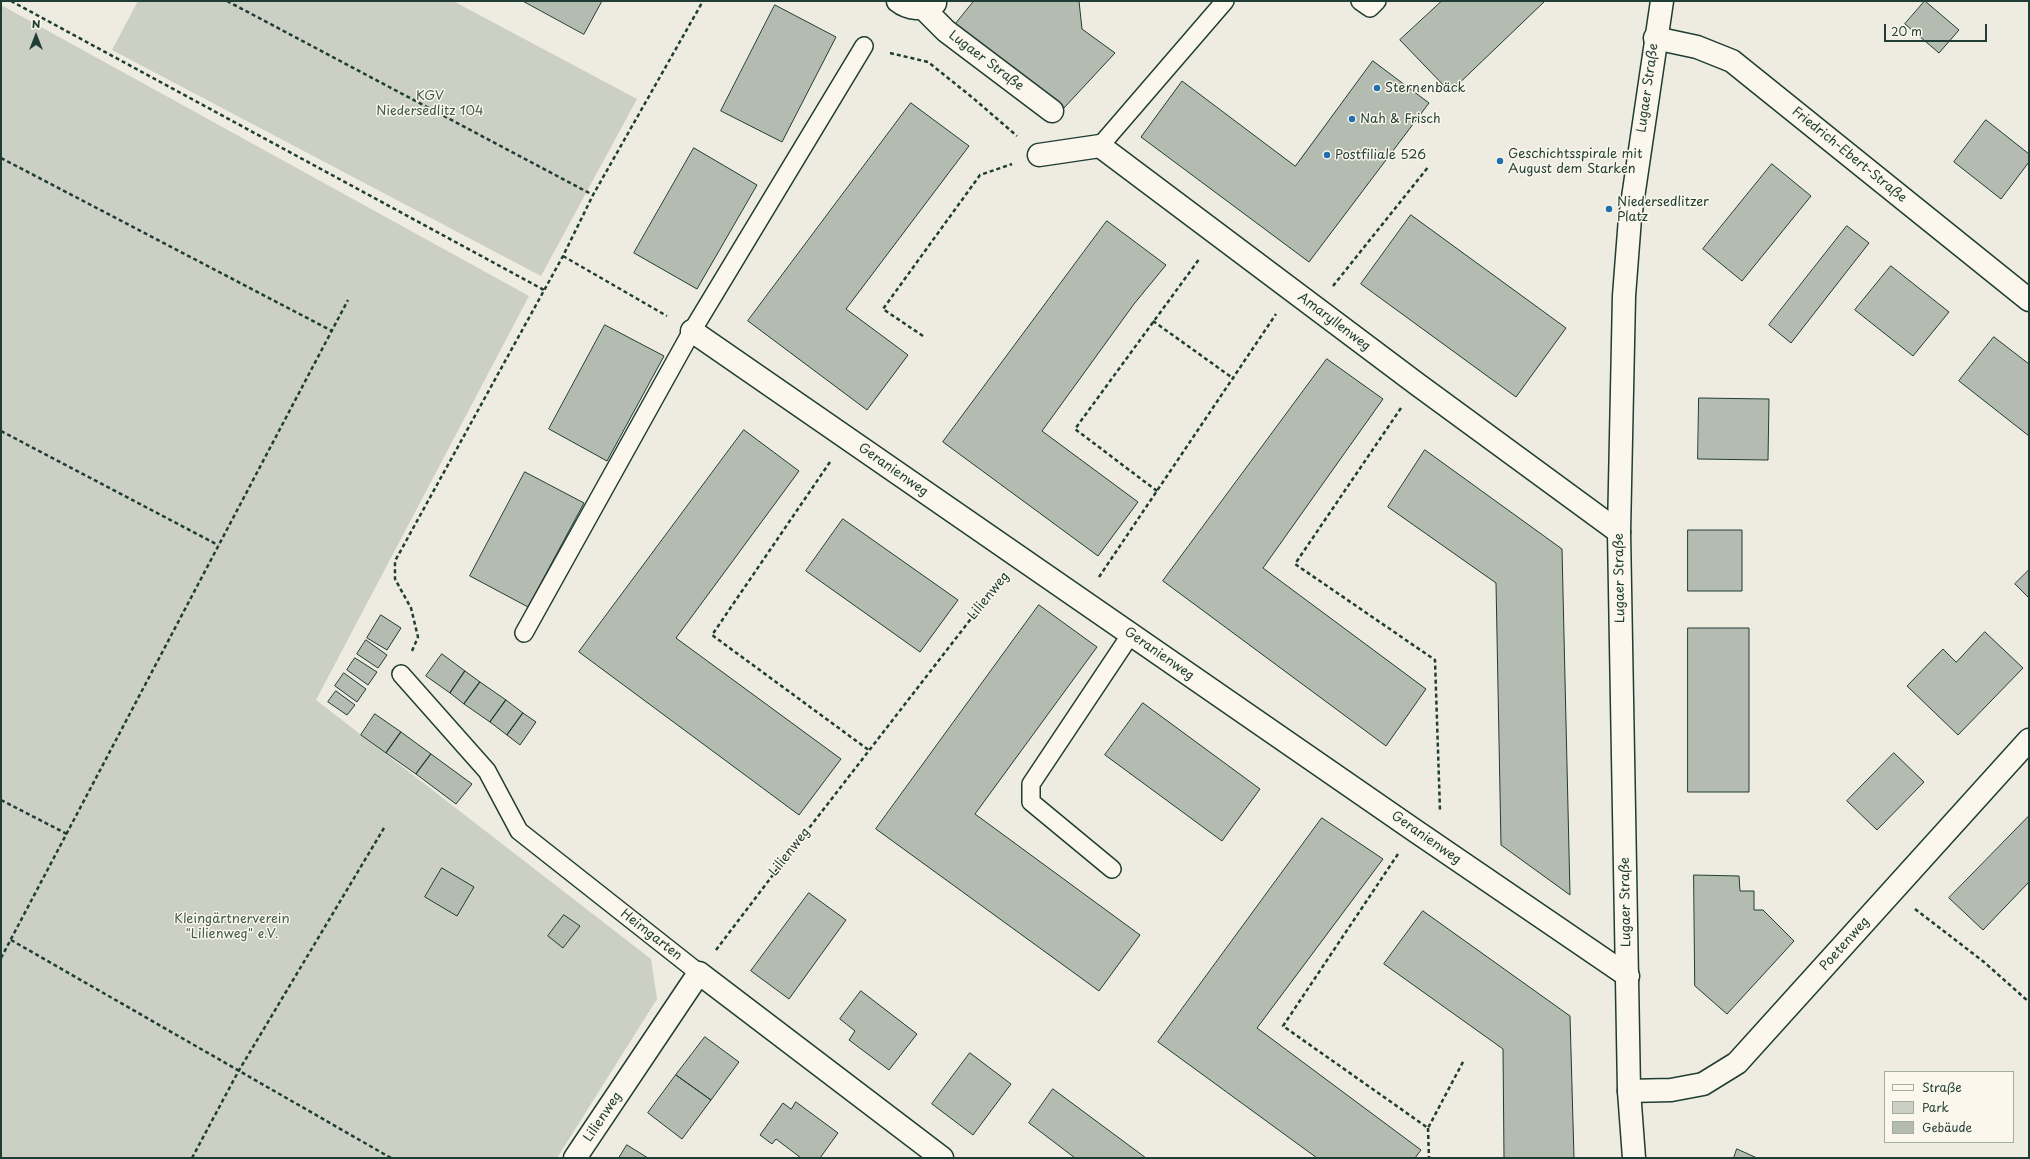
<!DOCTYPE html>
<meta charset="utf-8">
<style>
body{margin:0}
#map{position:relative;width:2030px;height:1159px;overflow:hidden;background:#eeece1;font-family:"Playpen Sans",sans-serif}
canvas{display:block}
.frame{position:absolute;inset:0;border:2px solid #1f3d34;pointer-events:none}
.legend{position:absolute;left:1884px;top:1071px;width:130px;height:72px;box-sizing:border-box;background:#fbf7ec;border:1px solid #a3ada2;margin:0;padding:5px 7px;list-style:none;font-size:12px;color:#1f3d34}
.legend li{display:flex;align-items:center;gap:8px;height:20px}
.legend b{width:20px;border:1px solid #a3ada2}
.north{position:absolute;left:16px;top:16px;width:40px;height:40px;-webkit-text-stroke:3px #fbf7ec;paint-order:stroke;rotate:0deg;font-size:11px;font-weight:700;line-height:16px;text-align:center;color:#1f3d34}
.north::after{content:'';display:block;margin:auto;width:14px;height:18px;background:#1f3d34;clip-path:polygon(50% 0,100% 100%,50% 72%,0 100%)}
.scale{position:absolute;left:1884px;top:24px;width:103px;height:18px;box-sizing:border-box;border:2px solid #1f3d34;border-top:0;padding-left:5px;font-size:12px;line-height:14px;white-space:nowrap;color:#1f3d34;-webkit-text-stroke:3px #fbf7ec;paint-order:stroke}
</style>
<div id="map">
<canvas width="2030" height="1159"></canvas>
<div class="frame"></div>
<ul class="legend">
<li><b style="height:5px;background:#fbf7ec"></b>Straße</li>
<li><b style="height:11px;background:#cbcfc4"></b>Park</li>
<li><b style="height:11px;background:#b4bbb0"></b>Gebäude</li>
</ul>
<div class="north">N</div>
<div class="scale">20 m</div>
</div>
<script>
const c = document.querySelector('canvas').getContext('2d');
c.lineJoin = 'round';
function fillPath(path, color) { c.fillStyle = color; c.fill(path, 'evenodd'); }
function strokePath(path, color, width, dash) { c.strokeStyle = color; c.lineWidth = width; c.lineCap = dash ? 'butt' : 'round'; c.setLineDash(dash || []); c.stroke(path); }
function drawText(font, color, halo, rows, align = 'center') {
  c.font = font + ' "Playpen Sans",sans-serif'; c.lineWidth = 3; c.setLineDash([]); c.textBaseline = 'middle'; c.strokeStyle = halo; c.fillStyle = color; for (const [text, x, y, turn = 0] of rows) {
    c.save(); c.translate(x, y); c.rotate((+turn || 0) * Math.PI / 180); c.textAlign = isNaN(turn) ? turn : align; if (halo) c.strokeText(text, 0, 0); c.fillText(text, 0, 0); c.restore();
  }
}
const green = new Path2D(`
 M 138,1 L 453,1 L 637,99 L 541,276 L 112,50 Z
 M 1,5 L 529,296 L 316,700 L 651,959 L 657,999 L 557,1158 L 1,1158 Z`);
const building = new Path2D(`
 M 523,1 L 602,1 L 584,34 Z
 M 974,1 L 1079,1 L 1082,29 L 1115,53 L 1063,109 L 954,26 Z
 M 1442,1 L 1545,1 L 1450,92 L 1400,40 Z
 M 1925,1 L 1959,30 L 1939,53 L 1905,24 Z
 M 775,5 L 836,37 L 782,142 L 721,111 Z
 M 1373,61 L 1429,103 L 1309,262 L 1141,137 L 1182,81 L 1295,166 Z
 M 911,103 L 969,146 L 846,309 L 908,355 L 867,410 L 748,321 Z
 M 1986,120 L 2029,154 L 2029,162 L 2001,199 L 1954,162 Z
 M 694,148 L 757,185 L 697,289 L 634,253 Z
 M 1772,164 L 1811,196 L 1742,281 L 1703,249 Z
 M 1411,215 L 1566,328 L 1516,397 L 1361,284 Z
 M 1107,221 L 1166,265 L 1134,304 L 1042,431 L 1138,502 L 1098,556 L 943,442 Z
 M 1847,226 L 1869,243 L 1791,343 L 1769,325 Z
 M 1891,266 L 1949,312 L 1913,356 L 1855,310 Z
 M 605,325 L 664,356 L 607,461 L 549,429 Z
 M 1994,337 L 2029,364 L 2029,436 L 1959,381 Z
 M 1327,359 L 1383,399 L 1263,568 L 1426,689 L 1386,746 L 1163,581 Z
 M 1699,398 L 1769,399 L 1768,460 L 1698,459 Z
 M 744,430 L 799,471 L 676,638 L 841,759 L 799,815 L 579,652 Z
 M 1425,450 L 1562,549 L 1570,895 L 1501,845 L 1496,583 L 1388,507 Z
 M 525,472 L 584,503 L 528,607 L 470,576 Z
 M 843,519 L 958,600 L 920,652 L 806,571 Z
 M 1688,530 L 1742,530 L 1742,591 L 1688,591 Z
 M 2029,570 L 2029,598 L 2015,584 Z
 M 1039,605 L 1097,647 L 975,814 L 1140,935 L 1099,991 L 876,829 Z
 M 381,615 L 401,628 L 387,650 L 367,638 Z
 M 1688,628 L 1749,628 L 1749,792 L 1688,792 Z
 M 1985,632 L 2023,668 L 1958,735 L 1907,686 L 1943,649 L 1956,662 Z
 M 366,640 L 387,655 L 378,668 L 357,654 Z
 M 442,654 L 465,671 L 450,693 L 426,676 Z
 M 355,658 L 377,672 L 368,685 L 347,670 Z
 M 465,671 L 480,682 L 464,704 L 450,693 Z
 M 344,673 L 366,689 L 357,702 L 335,686 Z
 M 480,682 L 506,700 L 490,722 L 464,704 Z
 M 336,691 L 355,705 L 347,715 L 328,702 Z
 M 506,700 L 523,713 L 507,735 L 490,722 Z
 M 1143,703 L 1260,789 L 1222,841 L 1105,755 Z
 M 523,713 L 536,722 L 520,745 L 507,735 Z
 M 375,714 L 401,732 L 386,753 L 361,735 Z
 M 401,732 L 431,754 L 416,774 L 386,753 Z
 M 1894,753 L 1924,782 L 1877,830 L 1847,801 Z
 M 431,754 L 472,784 L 456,804 L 416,774 Z
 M 2029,816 L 2029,882 L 1983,930 L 1949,898 Z
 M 1322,818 L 1383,859 L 1257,1028 L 1421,1150 L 1415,1158 L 1317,1158 L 1158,1042 Z
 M 442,868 L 474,887 L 457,916 L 425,897 Z
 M 1694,875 L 1739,876 L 1740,891 L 1754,891 L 1754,910 L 1763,910 L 1794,941 L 1727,1014 L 1695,986 Z
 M 809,893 L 846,920 L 789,999 L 751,971 Z
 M 1423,911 L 1570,1016 L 1574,1158 L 1504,1158 L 1503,1049 L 1384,964 Z
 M 564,915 L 580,926 L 563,948 L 548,936 Z
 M 861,991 L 917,1034 L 889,1070 L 849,1040 L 855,1031 L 840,1019 Z
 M 705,1037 L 739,1062 L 711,1100 L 676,1075 Z
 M 970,1053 L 1011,1084 L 973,1135 L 932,1104 Z
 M 676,1075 L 711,1100 L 682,1139 L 648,1113 Z
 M 1053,1089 L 1146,1158 L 1075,1158 L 1029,1123 Z
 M 796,1102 L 838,1133 L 820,1158 L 801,1158 L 776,1139 L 772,1144 L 760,1135 L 783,1103 L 791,1109 Z
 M 627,1145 L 648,1158 L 619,1158 Z
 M 1737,1149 L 1757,1158 L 1734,1158 Z`);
const path = new Path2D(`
 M 11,1 L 544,290
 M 227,1 L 593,195
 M 890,53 L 928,62 L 973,98 L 1017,136
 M 1,158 L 332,331
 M 563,256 L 667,316
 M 1333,286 L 1429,166
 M 1153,321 L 1234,379
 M 923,336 L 883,309 L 980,175 L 1012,164
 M 1401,408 L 1295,564 L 1435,660 L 1440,811
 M 1,431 L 218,545
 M 830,462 L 712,635 L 870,751
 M 1157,491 L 1075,429 L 1200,258
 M 1099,577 L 1276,314
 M 412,651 L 418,637 L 411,608 L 395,579 L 395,561 L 563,256 L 593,195 L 703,1
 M 1,800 L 67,834
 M 1398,854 L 1283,1026 L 1428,1128 L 1464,1060
 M 1915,909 L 1984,962 L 2029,1002
 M 11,940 L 391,1158
 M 716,950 L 782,863 L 1001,580
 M 1,958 L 348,300
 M 1428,1128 L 1429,1158
 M 192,1158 L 238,1072 L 384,828`);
const lane = new Path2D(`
 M 1360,1 L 1370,8 L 1377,1
 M 1100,146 L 1225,1
 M 524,633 L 692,331 L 864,46
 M 401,674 L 487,771 L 519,831 L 699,973
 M 1112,869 L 1031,802 L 1031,784 L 1131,634`);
const street = new Path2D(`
 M 898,1 C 908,9 924,11 935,3
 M 923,8 L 946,31 L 1052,111
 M 1655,38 L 1697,47 L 1732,61 L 2029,300
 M 1039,155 L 1100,146 L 1417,384 L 1619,532
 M 692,331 L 1414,830 L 1628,976
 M 1629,1091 L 1671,1090 L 1703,1084 L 1737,1063 L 2029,740
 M 575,1158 L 699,973 L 942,1158`);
const secondary = new Path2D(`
 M 1634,1158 L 1629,1091 L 1619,532 L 1624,296 L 1630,218 L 1662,1`);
const markers = [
 [1377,88,4,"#1f6fb2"],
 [1352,119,4,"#1f6fb2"],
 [1327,155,4,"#1f6fb2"],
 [1500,161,4,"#1f6fb2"],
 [1609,209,4,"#1f6fb2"]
];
const streetNames = [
 ["Lugaer Straße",986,61,37],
 ["Lugaer Straße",1648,88,-82],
 ["Friedrich-Ebert-Straße",1849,155,39],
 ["Amaryllenweg",1334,322,37],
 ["Geranienweg",893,470,35],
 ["Lugaer Straße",1620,578,-91],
 ["Lilienweg",989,596,-51],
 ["Geranienweg",1159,654,35],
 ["Geranienweg",1426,838,35],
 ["Lilienweg",790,852,-52],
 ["Lugaer Straße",1626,902,-91],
 ["Heimgarten",651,935,38],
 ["Poetenweg",1845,944,-48],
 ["Lilienweg",603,1117,-56]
];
const poiNames = [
 ["Sternenbäck",1385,88],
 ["Nah & Frisch",1360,119],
 ["Geschichtsspirale mit",1508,154],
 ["August dem Starken",1508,169],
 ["Postfiliale 526",1335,155],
 ["Niedersedlitzer",1617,202],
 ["Platz",1617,217]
];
const parkNames = [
 ["KGV",430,96],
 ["Niedersedlitz 104",430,111],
 ["Kleingärtnerverein",232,919],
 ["\"Lilienweg\" e.V.",232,934]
];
fillPath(green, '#cbcfc4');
fillPath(building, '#b4bbb0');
strokePath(building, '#1f3d34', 1);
strokePath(lane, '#1f3d34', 20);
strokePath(street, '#1f3d34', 25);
strokePath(secondary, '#1f3d34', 25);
strokePath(path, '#1f3d34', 2.5, [4, 3]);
strokePath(lane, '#fbf7ec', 17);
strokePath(street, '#fbf7ec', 22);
strokePath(secondary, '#fbf7ec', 22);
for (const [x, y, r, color] of markers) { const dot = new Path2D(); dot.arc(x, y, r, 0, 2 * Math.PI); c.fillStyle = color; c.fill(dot); strokePath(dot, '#fbf7ec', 1.5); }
drawText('13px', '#1f3d34', '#fbf7ec', streetNames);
drawText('13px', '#1f3d34', '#fbf7ec', poiNames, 'left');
drawText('13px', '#415a51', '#fbf7ec', parkNames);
</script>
